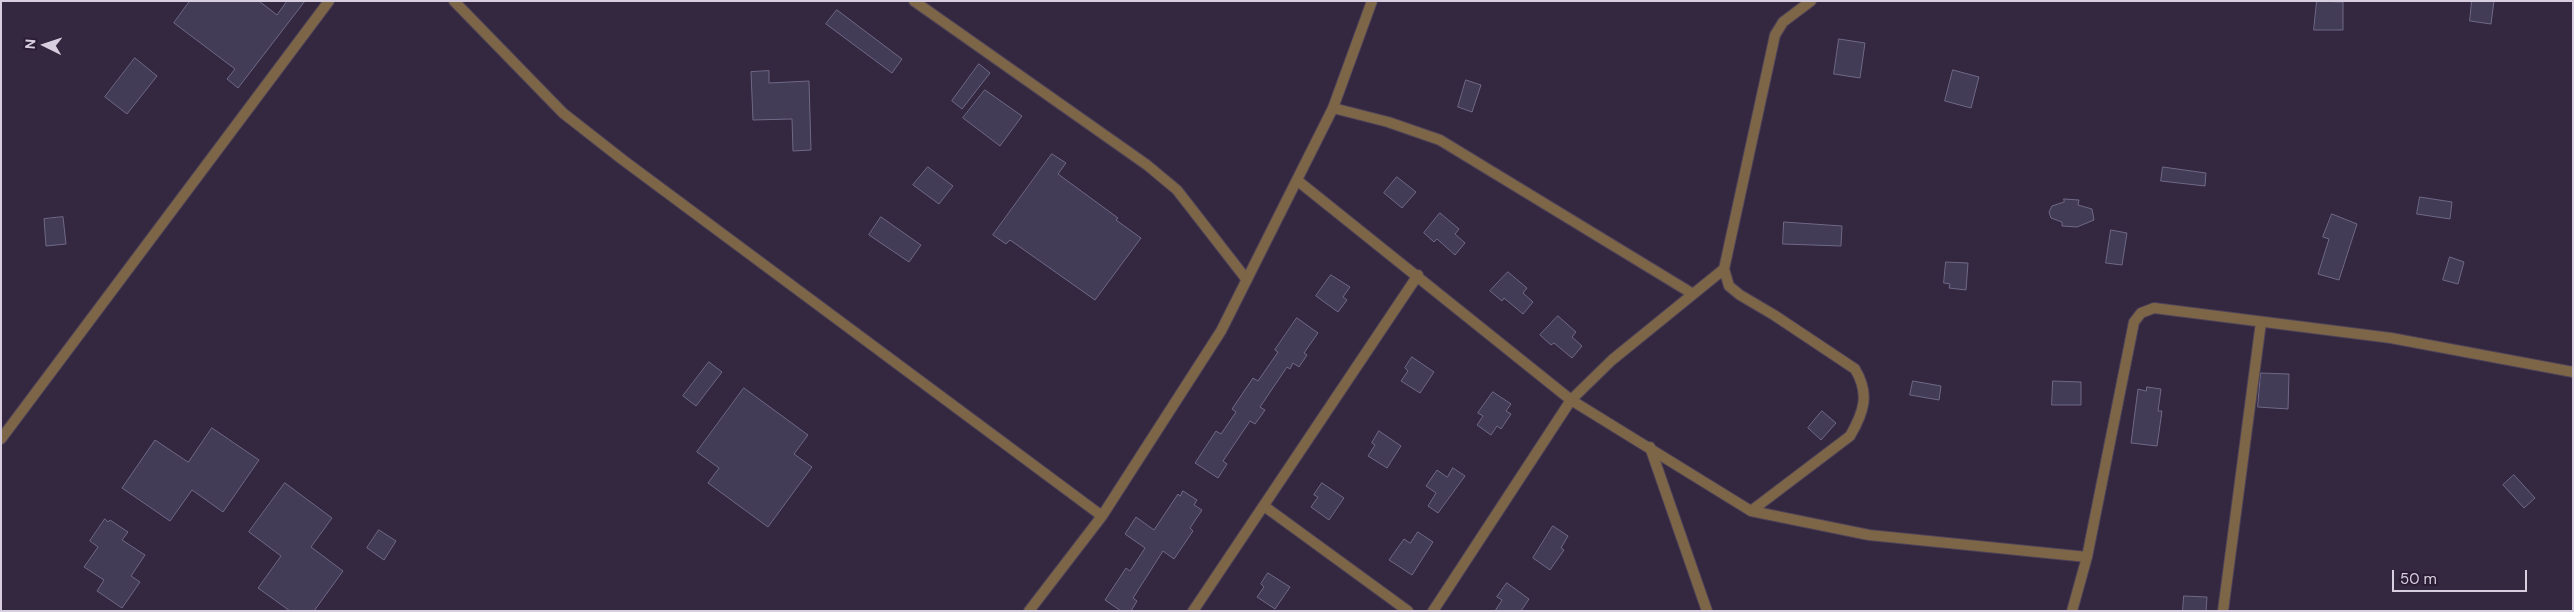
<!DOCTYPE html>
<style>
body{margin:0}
#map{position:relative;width:2574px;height:612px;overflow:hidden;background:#342740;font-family:"DM Sans",sans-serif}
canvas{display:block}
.frame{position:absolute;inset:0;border:2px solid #d7cfdf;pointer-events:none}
.north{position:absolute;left:20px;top:20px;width:50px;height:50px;-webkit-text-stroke:4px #2a1d35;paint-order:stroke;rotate:274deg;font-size:14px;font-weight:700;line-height:20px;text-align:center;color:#d7cfdf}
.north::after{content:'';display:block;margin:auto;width:18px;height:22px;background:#d7cfdf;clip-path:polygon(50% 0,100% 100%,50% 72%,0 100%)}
.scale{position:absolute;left:2392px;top:570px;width:135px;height:22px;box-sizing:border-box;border:2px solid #d7cfdf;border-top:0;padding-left:6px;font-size:15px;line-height:18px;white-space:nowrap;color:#d7cfdf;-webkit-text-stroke:4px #2a1d35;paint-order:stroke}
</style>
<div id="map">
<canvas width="2574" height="612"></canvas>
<div class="frame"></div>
<div class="north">N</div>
<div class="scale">50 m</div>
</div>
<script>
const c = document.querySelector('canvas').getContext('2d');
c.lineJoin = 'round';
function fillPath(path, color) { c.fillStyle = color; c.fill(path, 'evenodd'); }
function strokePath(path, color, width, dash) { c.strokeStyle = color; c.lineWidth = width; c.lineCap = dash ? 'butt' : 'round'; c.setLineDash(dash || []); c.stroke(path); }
const building = new Path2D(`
 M 190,1 L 259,1 L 277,15 L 287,1 L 305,1 L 238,88 L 227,79 L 235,69 L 174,23 Z
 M 2317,1 L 2343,2 L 2343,30 L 2314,30 Z
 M 2472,1 L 2494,1 L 2491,24 L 2470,21 Z
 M 837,10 L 902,59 L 892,73 L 826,24 Z
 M 1839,39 L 1865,43 L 1860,78 L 1834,74 Z
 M 135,58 L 157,76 L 127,114 L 105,97 Z
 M 979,64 L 990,73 L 962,109 L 952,101 Z
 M 1953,70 L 1979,77 L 1971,108 L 1945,101 Z
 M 769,71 L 769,83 L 809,81 L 811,150 L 793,151 L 792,119 L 753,120 L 751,72 Z
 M 1466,80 L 1481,85 L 1472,112 L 1458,107 Z
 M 985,90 L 1022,116 L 1000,146 L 963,118 Z
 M 1052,154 L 1066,163 L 1058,174 L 1118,218 L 1116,220 L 1141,238 L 1095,300 L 1010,240 L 1006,244 L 993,235 Z
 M 928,167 L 953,186 L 939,204 L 913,185 Z
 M 2163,167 L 2206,173 L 2205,186 L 2161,181 Z
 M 1397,177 L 1416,192 L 1402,208 L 1384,193 Z
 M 2420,197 L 2452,202 L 2450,219 L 2417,214 Z
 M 2064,199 L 2079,200 L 2078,205 L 2092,209 L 2094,220 L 2077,227 L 2062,226 L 2062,222 L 2051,218 L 2049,212 L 2052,206 L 2064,202 Z
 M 1440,213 L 1459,229 L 1455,234 L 1465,243 L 1455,255 L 1437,239 L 1434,242 L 1424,233 Z
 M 2332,214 L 2357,224 L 2339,280 L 2318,274 L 2329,239 L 2323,237 Z
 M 63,217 L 66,244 L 46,246 L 44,219 Z
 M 881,217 L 921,245 L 909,262 L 869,235 Z
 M 1784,222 L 1842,226 L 1841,246 L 1783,244 Z
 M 2111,230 L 2127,233 L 2122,265 L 2106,263 Z
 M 2450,257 L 2464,262 L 2458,284 L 2443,280 Z
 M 1946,262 L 1968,263 L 1966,290 L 1949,288 L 1950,284 L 1944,283 Z
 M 1508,272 L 1527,288 L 1523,293 L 1533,302 L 1523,314 L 1504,298 L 1502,301 L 1490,291 Z
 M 1331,275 L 1350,287 L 1343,297 L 1347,300 L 1338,312 L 1316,296 Z
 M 1558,316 L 1576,332 L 1572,337 L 1582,346 L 1572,358 L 1554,343 L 1551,345 L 1540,335 Z
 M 1297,318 L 1318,333 L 1304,353 L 1307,355 L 1299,367 L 1293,363 L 1290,369 L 1287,367 L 1260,407 L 1265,410 L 1255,424 L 1250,421 L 1223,461 L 1227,464 L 1218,478 L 1195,463 L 1216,431 L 1221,434 L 1236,412 L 1232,409 L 1253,378 L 1258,381 L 1278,352 L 1275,350 Z
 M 1412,357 L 1434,372 L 1420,393 L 1401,381 L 1408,371 L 1405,368 Z
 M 709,362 L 722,372 L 696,406 L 683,396 Z
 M 2261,373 L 2289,374 L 2288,409 L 2258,407 Z
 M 1913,381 L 1941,386 L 1939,400 L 1910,395 Z
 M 2053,381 L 2081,382 L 2081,405 L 2052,405 Z
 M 2147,387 L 2161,389 L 2158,411 L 2162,411 L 2157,446 L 2131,443 L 2138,389 L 2146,391 Z
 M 744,388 L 808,435 L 794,454 L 812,467 L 768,527 L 708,483 L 719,468 L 697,452 Z
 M 1493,392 L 1511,404 L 1506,411 L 1511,414 L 1501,429 L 1497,426 L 1491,435 L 1477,425 L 1483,416 L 1478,413 Z
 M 1822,411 L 1836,423 L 1821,440 L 1808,428 Z
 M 212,428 L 259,460 L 223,512 L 192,490 L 170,521 L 122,488 L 155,440 L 188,462 Z
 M 1379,431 L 1401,446 L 1387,468 L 1368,456 L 1375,445 L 1372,443 Z
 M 1453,468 L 1465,476 L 1438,513 L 1428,506 L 1436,493 L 1426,486 L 1437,470 L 1447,477 Z
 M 2514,475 L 2535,498 L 2524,508 L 2503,485 Z
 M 285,483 L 332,518 L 311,547 L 343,571 L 314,611 L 290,611 L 258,588 L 281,556 L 249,532 Z
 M 1322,483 L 1344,498 L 1329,520 L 1311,507 L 1318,497 L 1314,495 Z
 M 1183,491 L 1197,500 L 1194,505 L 1202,510 L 1190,528 L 1193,531 L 1174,559 L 1163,551 L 1133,598 L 1137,601 L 1131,611 L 1121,611 L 1105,600 L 1126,568 L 1130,571 L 1145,548 L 1125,534 L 1136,517 L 1154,530 L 1178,494 L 1180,496 Z
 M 105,519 L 108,522 L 110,520 L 128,532 L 122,540 L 145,555 L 131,576 L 140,582 L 122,608 L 97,591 L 104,580 L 84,567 L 98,547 L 90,541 Z
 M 1553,526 L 1568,536 L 1561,548 L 1564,550 L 1550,570 L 1533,558 Z
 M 379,530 L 396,541 L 384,560 L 367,548 Z
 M 1418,532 L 1433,542 L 1412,575 L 1389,560 L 1404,539 L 1410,543 Z
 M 1268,573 L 1290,587 L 1275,609 L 1257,597 L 1264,587 L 1261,584 Z
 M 1507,583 L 1529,599 L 1521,611 L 1495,611 L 1502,600 L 1497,597 Z
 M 2184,596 L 2207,597 L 2206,611 L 2183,611 Z`);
const minor = new Path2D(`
 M 454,1 L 563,113 L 623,160 L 1102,516
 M 914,1 L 1147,165 L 1177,190 L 1247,280
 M 1811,1 L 1783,22 L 1775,35 L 1724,269 L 1612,360 L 1571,400 L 1751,511 L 1869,535 L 2087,557 L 2134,322 L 2141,313 L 2154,308 L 2391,338 L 2573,372
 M 1333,108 L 1388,122 L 1440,140 L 1693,294
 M 1298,181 L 1571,400 L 1433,611
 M 1724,269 L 1729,286 L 1740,295 L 1774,315 L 1855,369 C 1870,394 1864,412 1850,436 L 1751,511
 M 1,439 L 329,1
 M 1650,447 L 1707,611
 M 1264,506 L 1408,611
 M 1029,611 L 1102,516 L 1221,331 L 1333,108 L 1372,1
 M 1193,611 L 1418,275
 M 2072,611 L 2087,557
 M 2223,611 L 2261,322`);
fillPath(building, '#423c57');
strokePath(building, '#6f6987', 1);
strokePath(minor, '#4e4259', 12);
strokePath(minor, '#7d6647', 10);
</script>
